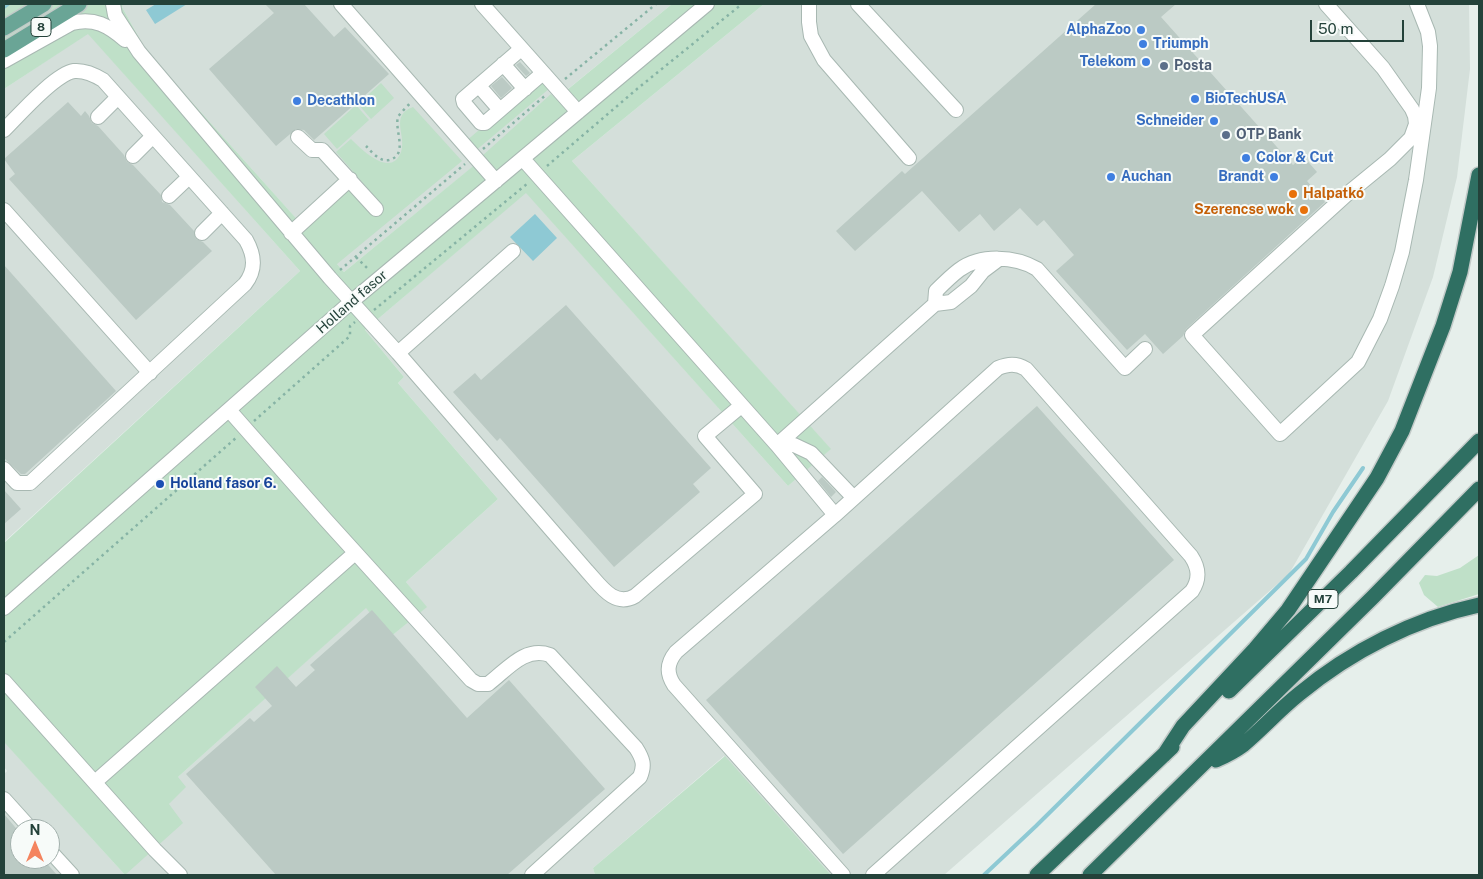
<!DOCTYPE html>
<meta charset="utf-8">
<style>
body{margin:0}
#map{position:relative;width:1483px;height:879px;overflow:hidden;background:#e6efeb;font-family:"Public Sans",sans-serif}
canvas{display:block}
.frame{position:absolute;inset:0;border:5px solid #24423a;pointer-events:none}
.north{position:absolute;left:10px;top:819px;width:50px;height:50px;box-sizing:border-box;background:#f7fbf9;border:1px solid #a3b1ad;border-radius:50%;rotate:0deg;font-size:14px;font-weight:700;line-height:20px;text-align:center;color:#24423a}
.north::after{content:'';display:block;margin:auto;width:18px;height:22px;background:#f4845f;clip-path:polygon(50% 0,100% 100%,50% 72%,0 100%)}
.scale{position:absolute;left:1310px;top:20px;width:94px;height:22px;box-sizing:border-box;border:2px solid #24423a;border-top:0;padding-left:6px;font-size:15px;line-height:18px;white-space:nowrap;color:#24423a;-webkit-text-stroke:4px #f7fbf9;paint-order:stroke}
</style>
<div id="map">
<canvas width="1483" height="879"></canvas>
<div class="frame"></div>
<div class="north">N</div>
<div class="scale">50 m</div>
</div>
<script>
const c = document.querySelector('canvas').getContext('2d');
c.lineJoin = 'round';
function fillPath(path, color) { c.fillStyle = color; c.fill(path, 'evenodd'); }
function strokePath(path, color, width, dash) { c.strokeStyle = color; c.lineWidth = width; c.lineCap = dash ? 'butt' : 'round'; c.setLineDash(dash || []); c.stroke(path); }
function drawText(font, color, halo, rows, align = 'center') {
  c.font = font + ' "Public Sans",sans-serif'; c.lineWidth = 4; c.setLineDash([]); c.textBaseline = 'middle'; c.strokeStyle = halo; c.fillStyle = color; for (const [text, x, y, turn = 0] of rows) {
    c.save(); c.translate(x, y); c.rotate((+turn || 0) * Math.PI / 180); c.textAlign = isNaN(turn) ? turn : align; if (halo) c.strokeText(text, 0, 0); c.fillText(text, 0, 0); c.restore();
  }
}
const built = new Path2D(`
 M 123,4 L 672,4 L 344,272 L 147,52 L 122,7 Z
 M 764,4 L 1469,4 L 1470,69 L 1457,177 L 1433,277 L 1388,401 L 1289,574 L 944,875 L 831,875 L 724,756 L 593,868 L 595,875 L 125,875 L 169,804 L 178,777 L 366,607 L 389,638 L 426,607 L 406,582 L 498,499 L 398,383 L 404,377 L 365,330 L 526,192 L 788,486 L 830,449 L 572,161 Z
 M 88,33 L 300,271 L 4,542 L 4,89 Z
 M 4,741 L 125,875 L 4,875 L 4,774 L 7,771 L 4,767 ZM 20,829 L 50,829 L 50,859 L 20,859 Z`);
const green = new Path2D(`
 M 4,4 L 123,4 L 122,7 L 147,52 L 303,226 L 348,190 L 352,191 L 373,215 L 384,207 L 336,152 L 351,139 C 361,149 391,179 401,152 C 407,135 389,116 413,107 L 462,161 L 337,264 L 344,272 L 483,158 L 482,156 L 551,94 L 556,99 L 672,4 L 764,4 L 572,161 L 831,449 L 788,486 L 526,193 L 365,330 L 404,377 L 398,383 L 498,499 L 406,582 L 427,607 L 389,638 L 366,608 L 178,777 L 186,787 L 169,804 L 183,823 L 125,875 L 4,742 L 4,543 L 300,271 L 88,34 L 4,89 Z
 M 541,77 L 550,88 L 474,152 L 465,142 Z
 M 381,83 L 394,98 L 371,119 L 358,104 Z
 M 356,105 L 369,120 L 337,149 L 324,134 Z
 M 1479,555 L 1479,594 L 1438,607 L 1424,595 L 1419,583 L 1425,575 L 1437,576 L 1460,568 Z
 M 725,756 L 831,875 L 595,875 L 593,868 Z`);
const water = new Path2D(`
 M 156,4 L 187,4 L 155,24 L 146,10 Z
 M 535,214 L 557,238 L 533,261 L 510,237 Z`);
const stream = new Path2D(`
 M 4,7 L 8,4
 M 984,875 L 1036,826 L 1306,559 L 1333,512 L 1363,468`);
const building = new Path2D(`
 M 265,4 L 304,4 L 334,37 L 345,27 L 389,74 L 314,140 L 304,130 L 296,129 L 276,146 L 209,69 L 274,13 Z
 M 1096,4 L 1176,4 L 1161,17 L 1293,165 L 1303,156 L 1317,172 L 1307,181 L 1325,202 L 1186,329 L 1183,336 L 1163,354 L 1145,334 L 1127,350 L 1056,271 L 1074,255 L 1044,220 L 1037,226 L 1020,208 L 994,231 L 980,214 L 959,232 L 922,191 L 855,251 L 836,231 L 902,171 L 905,174 Z
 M 520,62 L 530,73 L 526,76 L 516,65 Z
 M 502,77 L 512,88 L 501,98 L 491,86 Z
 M 68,102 L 81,116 L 85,111 L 89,116 L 92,123 L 98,126 L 124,155 L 127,162 L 133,165 L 161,195 L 162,202 L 170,205 L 194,231 L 196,239 L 203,242 L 212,251 L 136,320 L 9,179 L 15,174 L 4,159 Z
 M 4,265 L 116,391 L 25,474 L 21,474 L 4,458 Z
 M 566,305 L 711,468 L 693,484 L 700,492 L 614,567 L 500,438 L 497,441 L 453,392 L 475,373 L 481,380 Z
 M 1037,406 L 1174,560 L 843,854 L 706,700 Z
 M 822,477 L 836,492 L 831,497 L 818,481 Z
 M 4,490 L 21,509 L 4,524 Z
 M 372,610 L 467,718 L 509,680 L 605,789 L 507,875 L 276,875 L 186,774 L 250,718 L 254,722 L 272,706 L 255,687 L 277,666 L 296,687 L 315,670 L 310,665 Z
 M 4,814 L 20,833 L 20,859 L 43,859 L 57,875 L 4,875 Z`);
const path = new Path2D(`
 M 565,79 L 656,4
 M 366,146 C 372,152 379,162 389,160 C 409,155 394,130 398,117 C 401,112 407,107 411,102
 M 483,149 L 547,94
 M 547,166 L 637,89 L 742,4
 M 356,257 L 369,270
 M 340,270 L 465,164
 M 374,310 L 528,183
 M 254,421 L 350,336 L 350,326 L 355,322
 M 4,642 L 237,437`);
const minor = new Path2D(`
 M 113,4 L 115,15 L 139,52 L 330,278 L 398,353 L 587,571 C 600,585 614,608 635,596 L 755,494 L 705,436 L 741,406
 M 341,4 L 496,181
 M 482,4 L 578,112
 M 809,4 L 809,22 L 811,36 L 824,60 L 909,158
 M 858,4 L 956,110
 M 1326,4 L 1383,68 L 1412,109 L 1415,116 L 1416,124 L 1411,138 L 1390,159 L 1346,195 L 1192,335 L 1280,434 L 1358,362 L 1380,319 L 1392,286 L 1402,252 L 1416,180 L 1429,88 L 1430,46 L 1428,32 L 1417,4
 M 521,49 L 463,99 L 464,103 L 481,123 L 485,123 L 543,73
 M 4,61 L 72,23 C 94,17 109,26 125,40
 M 503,64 L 525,89
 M 479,86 L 500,110
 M 98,117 L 118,97
 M 4,130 C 19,115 55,74 74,71 C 85,70 95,75 103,80 L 246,240 C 255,256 256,270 245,284 L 30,483 L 17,483 L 4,469
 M 298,137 L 312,150 L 322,150 L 376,209
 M 133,156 L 153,136
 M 523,159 L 777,445 L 935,304 L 951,302 L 971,286 L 983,271 L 999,259
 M 169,196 L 189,177
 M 4,210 L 150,373
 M 202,233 L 222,213
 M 291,233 L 350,179
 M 935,304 L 936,291 C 943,284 951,276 959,270 C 981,254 1015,256 1037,269 L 1125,368 L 1145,349
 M 398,353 L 513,251
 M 229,410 L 325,519 L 471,680 L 478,684 L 488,684 C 507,670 524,646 550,655 L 636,748 C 643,759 645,765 640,777 L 532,875
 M 777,445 L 794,445 L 811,453 L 853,497
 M 777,445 L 835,515
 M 4,608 L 351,302 L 707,4
 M 4,681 L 155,850 L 180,875
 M 95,782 L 355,553
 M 4,799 L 31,829
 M 50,851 L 72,875
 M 843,875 L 674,685 C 666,673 667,663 676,652 L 835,515 L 998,368 C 1008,364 1016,363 1026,369 L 1191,556 C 1199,568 1200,579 1192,591 L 873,875`);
const major = new Path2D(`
 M 4,28 L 44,4
 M 4,50 L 79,4`);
const highway = new Path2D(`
 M 1229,691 L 1351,572 L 1479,441
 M 1164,755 L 1183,726 L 1255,649 L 1288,610 L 1377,478 L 1402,431 L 1443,326 L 1460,272 L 1479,175
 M 1216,760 C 1225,756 1235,751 1243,745 C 1262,729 1279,710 1299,694 C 1351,651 1414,619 1479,605
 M 1037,875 L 1172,747
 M 1090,875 L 1373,597 L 1479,489`);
const markers = [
 [1141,30,5,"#3f7fe0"],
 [1143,44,5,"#3f7fe0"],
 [1146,62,5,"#3f7fe0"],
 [1164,66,5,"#5c6f8a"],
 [1195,99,5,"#3f7fe0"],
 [297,101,5,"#3f7fe0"],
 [1214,121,5,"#3f7fe0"],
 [1226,135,5,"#5c6f8a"],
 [1246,158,5,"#3f7fe0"],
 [1111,177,5,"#3f7fe0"],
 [1274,177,5,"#3f7fe0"],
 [1293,194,5,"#e8710a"],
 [1304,210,5,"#e8710a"],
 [160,484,5,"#1a4fb4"]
];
const shields = [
 [41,27,20],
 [1323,599,30]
];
const shieldNames = [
 ["8",41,27],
 ["M7",1323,599]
];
const shopNames = [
 ["AlphaZoo",1131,30,"right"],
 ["Triumph",1153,44],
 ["Telekom",1136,62,"right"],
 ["BioTechUSA",1205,99],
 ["Decathlon",307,101],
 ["Schneider",1204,121,"right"],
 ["Color & Cut",1256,158],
 ["Auchan",1121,177],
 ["Brandt",1264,177,"right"]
];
const serviceNames = [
 ["Posta",1174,66],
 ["OTP Bank",1236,135]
];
const foodNames = [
 ["Halpatkó",1303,194],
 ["Szerencse wok",1294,210,"right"]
];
const streetNames = [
 ["Holland fasor",352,302,-41]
];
const transitNames = [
 ["Holland fasor 6.",170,484]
];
fillPath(built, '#d4dfda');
fillPath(green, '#bfe0c8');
fillPath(water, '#8ec9d4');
strokePath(stream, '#8ec9d4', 4);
fillPath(building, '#bbcac4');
strokePath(minor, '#a8b8b2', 16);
strokePath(major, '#c2cac8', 18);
strokePath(highway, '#c2cac8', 18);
strokePath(path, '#86b3a5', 2.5, [2.5, 4]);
strokePath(minor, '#fff', 14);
strokePath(major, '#6aa596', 15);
strokePath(highway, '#2f6f62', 15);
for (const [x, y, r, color] of markers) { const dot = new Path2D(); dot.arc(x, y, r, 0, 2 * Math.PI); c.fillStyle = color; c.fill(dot); strokePath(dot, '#f7fbf9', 2); }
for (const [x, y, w] of shields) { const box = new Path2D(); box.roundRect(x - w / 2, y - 9.5, w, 19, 4); c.fillStyle = '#f7fbf9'; c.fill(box); strokePath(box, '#24423a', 1); }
drawText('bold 12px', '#24423a', null, shieldNames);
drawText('bold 14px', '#366cbe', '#f7fbf9', shopNames, 'left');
drawText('bold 14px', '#4e5e75', '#f7fbf9', serviceNames, 'left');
drawText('bold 14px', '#c56008', '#f7fbf9', foodNames, 'left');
drawText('14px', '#24423a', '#f7fbf9', streetNames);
drawText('bold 14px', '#164399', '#f7fbf9', transitNames, 'left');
</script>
